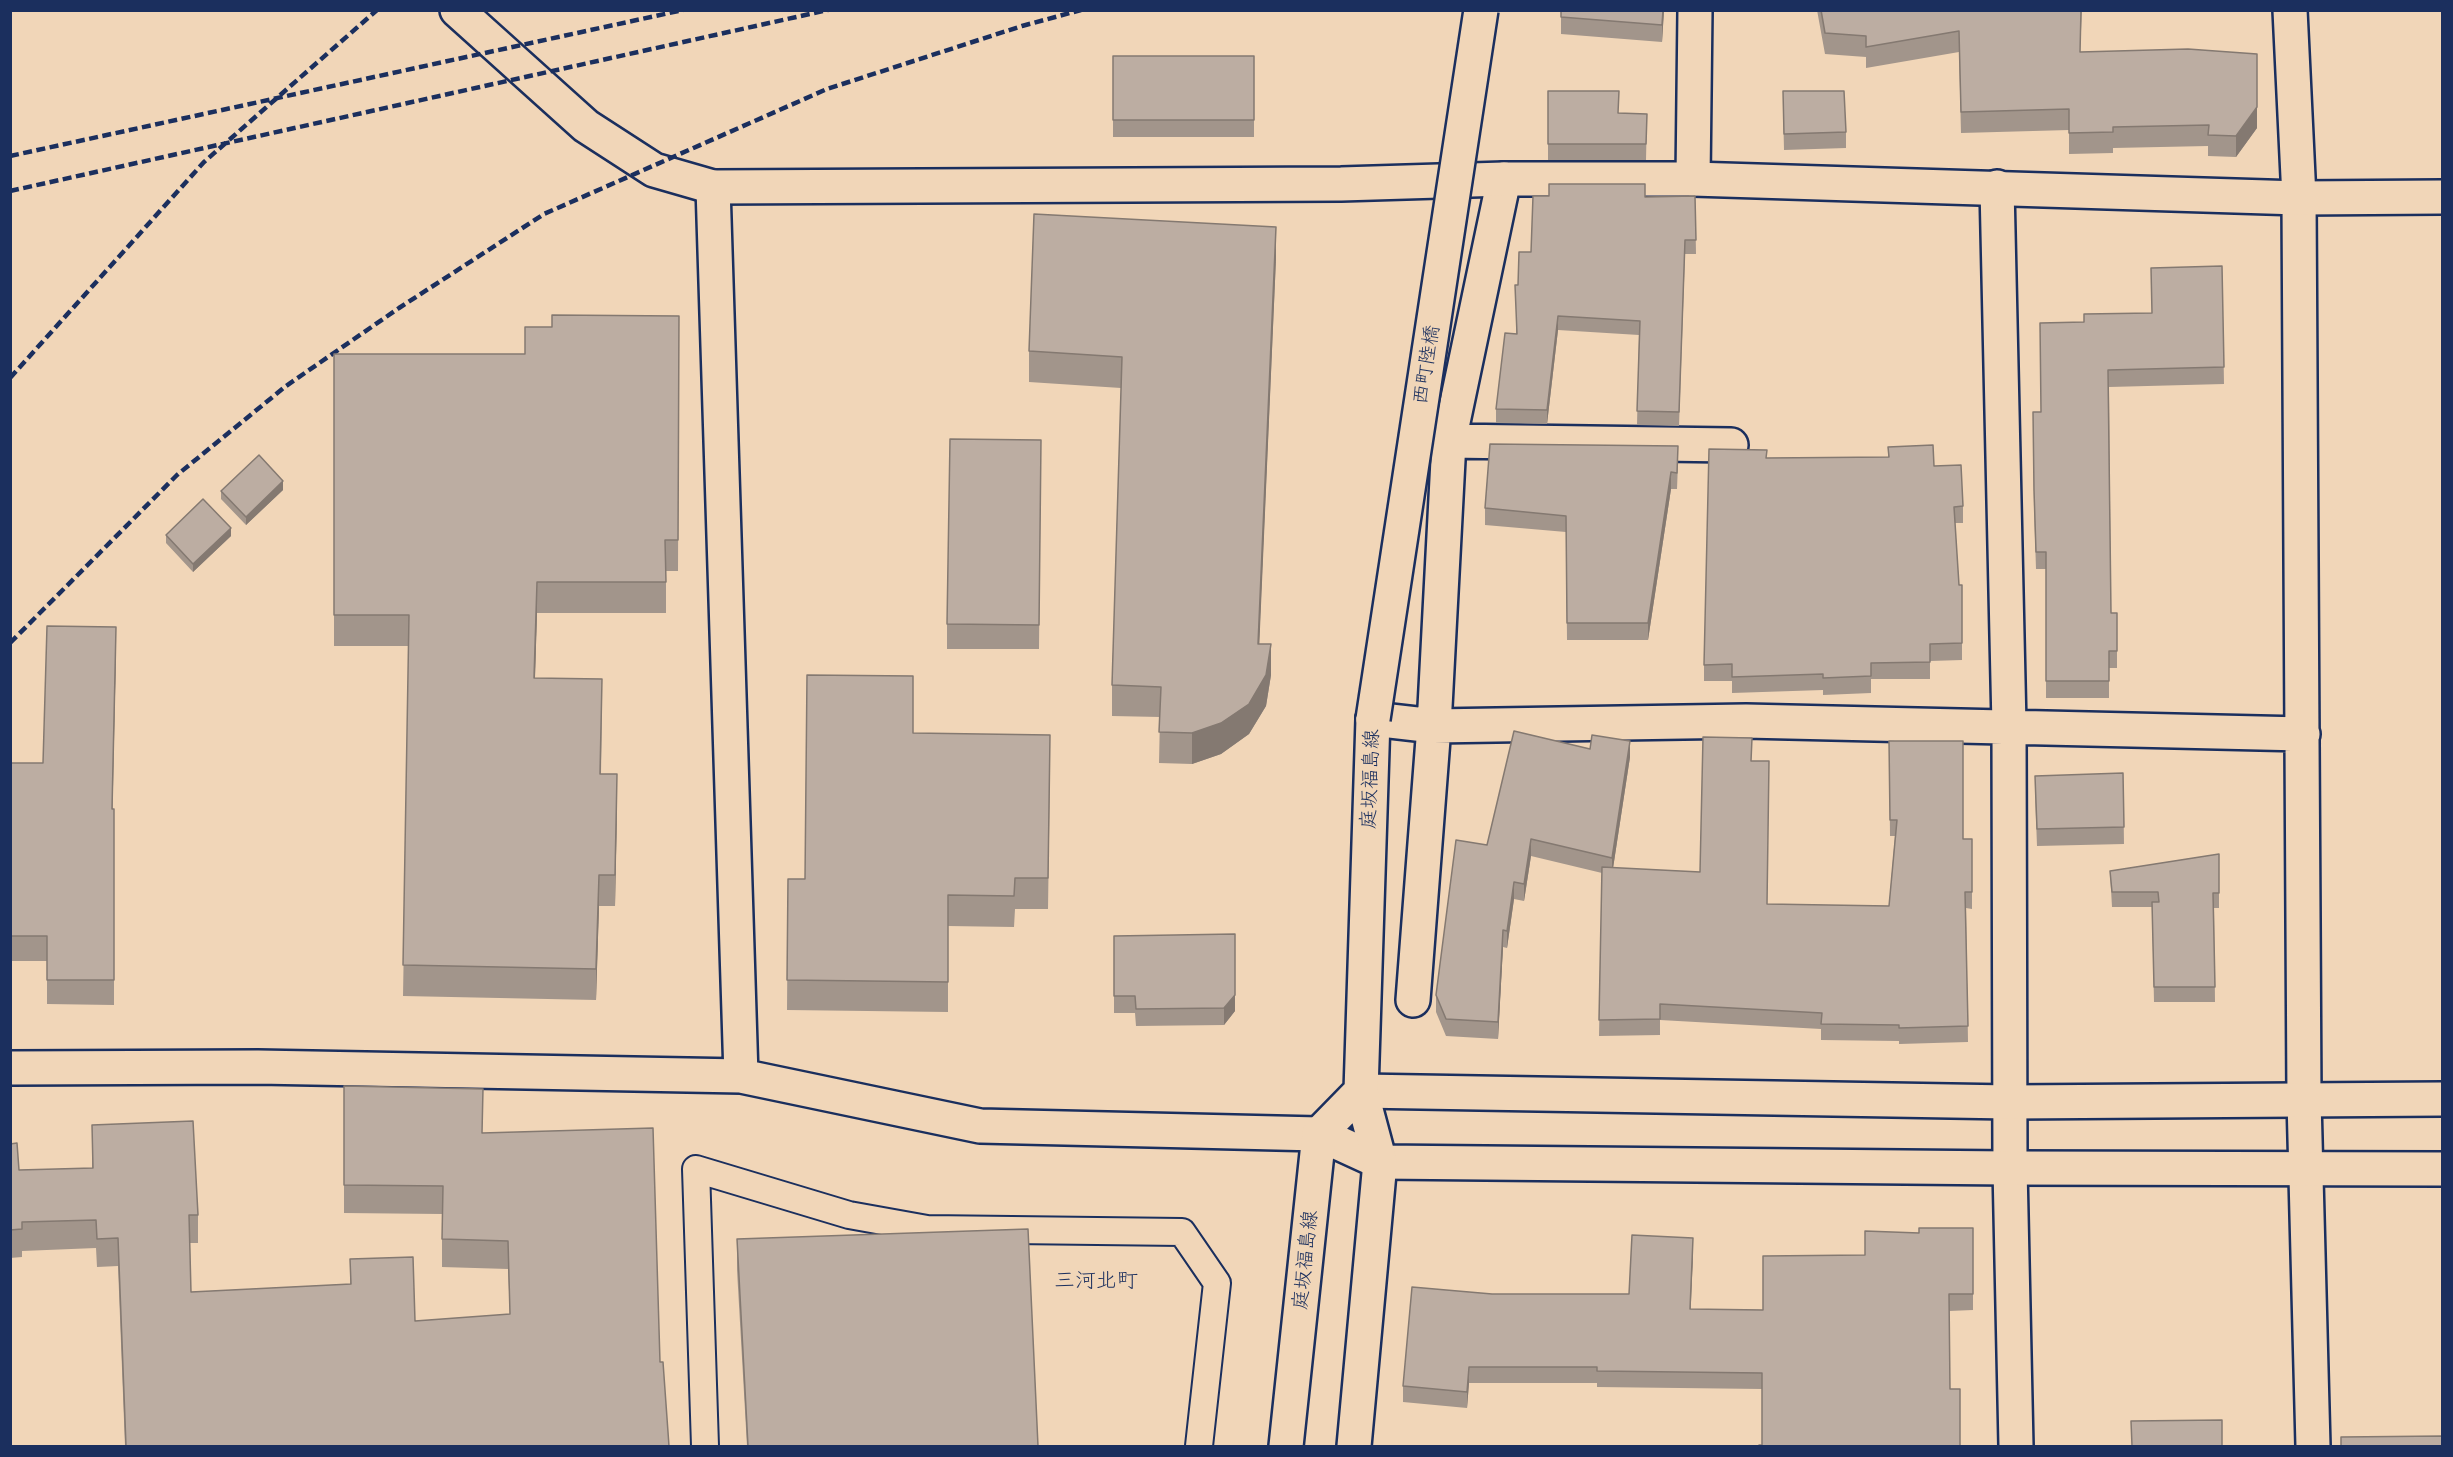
<!DOCTYPE html>
<meta charset="utf-8">
<style>
body{margin:0}
#map{position:relative;width:2453px;height:1457px;overflow:hidden;background:#f1d6b8;font-family:"Patrick Hand",sans-serif}
canvas{display:block}
.frame{position:absolute;inset:0;border:12px solid #1b2f5e;pointer-events:none}
</style>
<div id="map">
<canvas width="2453" height="1457"></canvas>
<div class="frame"></div>
</div>
<script>
const c = document.querySelector('canvas').getContext('2d');
c.lineJoin = 'round';
function strokePath(path, color, width, dash) { c.strokeStyle = color; c.lineWidth = width; c.lineCap = dash ? 'butt' : 'round'; c.setLineDash(dash || []); c.stroke(path); }
function fillPath(path, color) { c.fillStyle = color; c.fill(path, 'evenodd'); }
function drawText(font, color, halo, rows, align = 'center') {
  c.font = font + ' "Patrick Hand","Klee One",sans-serif'; c.lineWidth = 5; c.setLineDash([]); c.textBaseline = 'middle'; c.strokeStyle = halo; c.fillStyle = color; for (const [text, x, y, turn = 0] of rows) {
    c.save(); c.translate(x, y); c.rotate((+turn || 0) * Math.PI / 180); c.textAlign = isNaN(turn) ? turn : align; if (halo) c.strokeText(text, 0, 0); c.fillText(text, 0, 0); c.restore();
  }
}
const service = new Path2D(`
 M 705,1446 L 696,1169 L 849,1215 L 927,1229 L 1182,1232 L 1217,1283 L 1199,1446`);
const minor = new Path2D(`
 M 2290,10 L 2299,198 L 2304,1100 L 2313,1446
 M 1693,179 L 1695,10
 M 713,187 L 741,1076
 M 1997,187 L 2009,726 L 2010,1168 L 2016,1446
 M 1449,441 L 1731,445
 M 1373,719 L 1434,726 L 1746,721 L 2303,734
 M 1413,1000 L 1434,726 L 1449,441 L 1504,179
 M 10,1068 L 258,1067 L 741,1076 L 980,1126 L 1319,1134`);
const tertiary = new Path2D(`
 M 457,10 L 586,126 L 654,170 L 713,187 L 1341,184 L 1504,179 L 1693,179 L 2299,198 L 2442,197
 M 1361,1091 L 2010,1102 L 2442,1099
 M 1319,1134 L 1380,1162 L 2010,1168 L 2442,1169`);
const secondary = new Path2D(`
 M 1286,1446 L 1319,1134 L 1361,1091
 M 1354,1446 L 1380,1162 L 1361,1091 L 1373,719`);
const rail = new Path2D(`
 M 10,156 L 683,10
 M 10,191 L 828,10
 M 10,378 L 204,162 L 377,10
 M 10,643 L 177,475 L 286,386 L 399,308 L 544,214 L 827,89 L 1022,26 L 1081,10`);
const secondaryBridge = new Path2D(`
 M 1373,719 L 1481,10`);
const wall = new Path2D(`
 M 1561,10 L 1664,10 L 1662,42 L 1561,34 Z
 M 1817,10 L 2082,10 L 2080,52 L 2257,128 L 2236,157 L 2208,156 L 2208,146 L 2113,148 L 2113,153 L 2069,154 L 2069,130 L 1961,133 L 1959,52 L 1866,68 L 1866,57 L 1825,54 Z
 M 1113,56 L 1254,56 L 1254,137 L 1113,137 Z
 M 1548,91 L 1619,113 L 1647,114 L 1646,160 L 1548,160 Z
 M 1783,107 L 1846,132 L 1846,148 L 1784,150 Z
 M 1695,196 L 1696,254 L 1685,254 L 1679,426 L 1637,425 L 1639,335 L 1558,330 L 1547,424 L 1496,423 L 1496,409 L 1516,334 L 1518,285 L 1531,252 L 1645,197 Z
 M 1276,258 L 1259,644 L 1271,675 L 1266,706 L 1249,734 L 1221,754 L 1192,764 L 1159,763 L 1160,717 L 1112,716 L 1112,685 L 1121,388 L 1029,382 L 1029,351 Z
 M 2222,266 L 2224,384 L 2109,387 L 2111,613 L 2117,651 L 2117,668 L 2109,668 L 2109,698 L 2046,698 L 2046,569 L 2036,569 L 2034,507 L 2033,412 L 2041,412 L 2084,322 L 2152,313 Z
 M 679,316 L 678,571 L 666,571 L 666,613 L 537,613 L 535,678 L 602,710 L 601,774 L 617,805 L 615,906 L 599,906 L 596,1000 L 403,996 L 409,646 L 334,646 L 334,354 L 525,354 L 552,327 Z
 M 1041,440 L 1039,649 L 947,649 L 947,624 Z
 M 1888,447 L 1934,466 L 1963,506 L 1963,523 L 1955,523 L 1959,585 L 1962,585 L 1962,660 L 1930,661 L 1930,679 L 1871,679 L 1871,693 L 1823,695 L 1823,690 L 1732,693 L 1732,681 L 1704,681 L 1704,665 L 1767,458 L 1888,457 Z
 M 1678,463 L 1677,489 L 1671,489 L 1648,640 L 1567,640 L 1566,532 L 1485,525 L 1485,508 Z
 M 283,490 L 246,525 L 221,499 L 221,491 Z
 M 166,535 L 231,536 L 193,572 L 166,543 Z
 M 116,651 L 112,809 L 114,809 L 114,1005 L 47,1004 L 47,961 L 10,961 L 10,763 L 43,763 Z
 M 913,733 L 1050,766 L 1048,909 L 1015,909 L 1014,927 L 948,926 L 948,1012 L 787,1010 L 788,879 L 805,879 Z
 M 1889,741 L 1963,839 L 1972,839 L 1972,909 L 1966,908 L 1968,1042 L 1899,1044 L 1899,1041 L 1821,1040 L 1821,1029 L 1660,1020 L 1660,1035 L 1599,1036 L 1602,873 L 1531,856 L 1524,901 L 1514,899 L 1507,948 L 1503,947 L 1498,1039 L 1446,1036 L 1436,1012 L 1436,995 L 1487,845 L 1590,749 L 1630,757 L 1613,868 L 1700,872 L 1752,761 L 1767,904 L 1889,906 L 1895,836 L 1890,836 Z
 M 2123,773 L 2124,844 L 2037,846 L 2035,792 Z
 M 2219,854 L 2219,908 L 2214,908 L 2215,1002 L 2154,1002 L 2152,907 L 2112,907 L 2110,871 Z
 M 1114,936 L 1235,1011 L 1224,1025 L 1136,1026 L 1135,1013 L 1114,1013 Z
 M 344,1086 L 483,1133 L 660,1362 L 669,1446 L 125,1446 L 118,1266 L 97,1267 L 96,1248 L 22,1251 L 22,1257 L 10,1258 L 10,1144 L 19,1170 L 92,1168 L 92,1125 L 198,1215 L 198,1243 L 190,1243 L 191,1292 L 350,1284 L 350,1259 L 415,1321 L 510,1314 L 508,1269 L 442,1267 L 442,1214 L 344,1213 Z
 M 1973,1228 L 1973,1310 L 1949,1311 L 1950,1389 L 1762,1445 L 1762,1389 L 1597,1387 L 1597,1383 L 1469,1383 L 1467,1408 L 1403,1402 L 1403,1386 L 1492,1294 L 1629,1294 L 1693,1254 L 1690,1309 L 1763,1310 L 1865,1255 L 1919,1233 Z
 M 737,1239 L 1038,1446 L 747,1446 L 737,1270 Z`);
const shadedWall = new Path2D(`
 M 1663,10 L 1664,10 L 1662,42 L 1662,25 Z
 M 2257,107 L 2257,128 L 2236,157 L 2236,136 Z
 M 1276,227 L 1276,258 L 1258,675 L 1258,644 Z
 M 1558,316 L 1558,330 L 1547,424 L 1547,410 Z
 M 1671,472 L 1671,489 L 1648,640 L 1648,623 Z
 M 283,481 L 283,490 L 246,525 L 246,517 Z
 M 231,528 L 231,536 L 193,572 L 193,564 Z
 M 537,582 L 537,613 L 534,708 L 534,678 Z
 M 116,627 L 116,651 L 112,833 L 112,809 Z
 M 1271,644 L 1271,675 L 1266,706 L 1249,734 L 1221,754 L 1192,764 L 1192,733 Z
 M 1630,741 L 1630,757 L 1612,875 L 1612,858 Z
 M 617,774 L 617,805 L 615,906 L 615,875 Z
 M 1531,839 L 1531,856 L 1524,901 L 1524,884 Z
 M 599,875 L 599,906 L 596,1000 L 596,969 Z
 M 1514,882 L 1514,899 L 1507,948 L 1507,931 Z
 M 1503,930 L 1503,947 L 1498,1039 L 1498,1022 Z
 M 1235,995 L 1235,1011 L 1224,1025 L 1224,1008 Z
 M 1693,1238 L 1693,1254 L 1690,1325 L 1690,1309 Z
 M 1469,1367 L 1469,1383 L 1467,1408 L 1467,1392 Z`);
const building = new Path2D(`
 M 1561,10 L 1663,10 L 1662,25 L 1561,17 Z
 M 1821,10 L 2081,10 L 2080,52 L 2188,49 L 2257,54 L 2257,107 L 2236,136 L 2208,135 L 2209,125 L 2113,127 L 2113,132 L 2069,133 L 2069,109 L 1961,112 L 1959,31 L 1866,47 L 1866,36 L 1825,33 Z
 M 1113,56 L 1254,56 L 1254,120 L 1113,120 Z
 M 1548,91 L 1619,91 L 1618,113 L 1647,114 L 1646,144 L 1548,144 Z
 M 1783,91 L 1844,91 L 1846,132 L 1784,134 Z
 M 1549,184 L 1645,184 L 1645,197 L 1695,196 L 1696,240 L 1685,240 L 1679,412 L 1637,411 L 1640,321 L 1558,316 L 1547,410 L 1496,409 L 1505,333 L 1517,334 L 1515,285 L 1518,285 L 1519,252 L 1531,252 L 1533,196 L 1549,196 Z
 M 1034,214 L 1276,227 L 1258,644 L 1271,644 L 1266,675 L 1249,704 L 1221,723 L 1192,733 L 1159,732 L 1161,687 L 1112,685 L 1122,357 L 1029,351 Z
 M 2222,266 L 2224,367 L 2108,370 L 2111,613 L 2117,613 L 2117,651 L 2109,651 L 2109,681 L 2046,681 L 2046,552 L 2036,552 L 2034,490 L 2033,412 L 2041,412 L 2040,323 L 2084,322 L 2084,314 L 2152,313 L 2151,268 Z
 M 552,315 L 679,316 L 678,540 L 665,540 L 666,582 L 537,582 L 534,678 L 602,679 L 600,774 L 617,774 L 615,875 L 599,875 L 596,969 L 403,965 L 409,615 L 334,615 L 334,354 L 525,354 L 525,327 L 552,327 Z
 M 950,439 L 1041,440 L 1039,625 L 947,624 Z
 M 1490,444 L 1678,446 L 1677,473 L 1671,472 L 1648,623 L 1567,623 L 1566,516 L 1485,508 Z
 M 1933,445 L 1934,466 L 1961,465 L 1963,506 L 1954,507 L 1959,585 L 1962,585 L 1962,643 L 1930,644 L 1930,662 L 1871,663 L 1871,676 L 1823,678 L 1823,674 L 1732,677 L 1732,664 L 1704,665 L 1709,449 L 1767,450 L 1766,458 L 1889,457 L 1888,447 Z
 M 259,455 L 283,481 L 246,517 L 221,491 Z
 M 203,499 L 231,528 L 193,564 L 166,535 Z
 M 47,626 L 116,627 L 112,809 L 114,809 L 114,980 L 47,980 L 47,936 L 10,936 L 10,763 L 43,763 Z
 M 807,675 L 913,676 L 913,733 L 1050,735 L 1048,878 L 1015,878 L 1014,896 L 948,895 L 948,982 L 787,980 L 788,879 L 805,879 Z
 M 1514,731 L 1590,749 L 1592,735 L 1630,741 L 1612,858 L 1531,839 L 1524,884 L 1514,882 L 1507,931 L 1503,930 L 1498,1022 L 1446,1019 L 1436,995 L 1456,840 L 1487,845 Z
 M 1703,737 L 1752,738 L 1751,761 L 1769,761 L 1767,904 L 1889,906 L 1897,820 L 1890,820 L 1889,741 L 1963,741 L 1963,839 L 1972,839 L 1972,892 L 1965,892 L 1968,1026 L 1899,1028 L 1899,1025 L 1821,1024 L 1822,1013 L 1660,1004 L 1660,1019 L 1599,1020 L 1602,867 L 1700,872 Z
 M 2123,773 L 2124,827 L 2037,829 L 2035,776 Z
 M 2219,854 L 2219,893 L 2213,893 L 2215,987 L 2154,987 L 2152,902 L 2159,902 L 2158,892 L 2112,892 L 2110,871 Z
 M 1235,934 L 1235,995 L 1224,1008 L 1136,1009 L 1135,996 L 1114,996 L 1114,936 Z
 M 344,1086 L 483,1089 L 482,1133 L 653,1128 L 660,1362 L 663,1362 L 669,1446 L 126,1446 L 118,1238 L 97,1239 L 96,1220 L 22,1222 L 22,1229 L 10,1230 L 10,1144 L 17,1143 L 19,1170 L 93,1168 L 92,1125 L 193,1121 L 198,1215 L 189,1215 L 191,1292 L 351,1284 L 350,1259 L 413,1257 L 415,1321 L 510,1314 L 508,1241 L 442,1239 L 443,1186 L 344,1185 Z
 M 1919,1228 L 1973,1228 L 1973,1294 L 1949,1294 L 1950,1389 L 1960,1389 L 1960,1446 L 1759,1446 L 1759,1445 L 1762,1445 L 1762,1373 L 1597,1371 L 1597,1367 L 1469,1367 L 1467,1392 L 1403,1386 L 1412,1287 L 1492,1294 L 1629,1294 L 1632,1235 L 1693,1238 L 1690,1309 L 1763,1310 L 1763,1256 L 1865,1255 L 1865,1231 L 1919,1233 Z
 M 1028,1229 L 1038,1446 L 748,1446 L 737,1239 Z
 M 2222,1420 L 2222,1446 L 2132,1446 L 2131,1421 Z
 M 2442,1436 L 2442,1446 L 2341,1446 L 2341,1437 Z`);
const streetNames = [
 ["西町陸橋",1427,365,-81],
 ["庭坂福島線",1371,779,-88],
 ["庭坂福島線",1306,1260,-84]
];
const neighbourhoodNames = [
 ["三河北町",1096,1281]
];
strokePath(service, '#1b2f5e', 30);
strokePath(minor, '#1b2f5e', 38);
strokePath(tertiary, '#1b2f5e', 38);
strokePath(secondary, '#1b2f5e', 38);
strokePath(service, '#f1d6b8', 26);
strokePath(minor, '#f1d6b8', 33);
strokePath(tertiary, '#f1d6b8', 33);
strokePath(secondary, '#f1d6b8', 33);
strokePath(rail, '#1b2f5e', 4.5, [9, 4.5]);
strokePath(secondaryBridge, '#1b2f5e', 38, []);
strokePath(secondaryBridge, '#f1d6b8', 33);
fillPath(wall, '#a2958b');
fillPath(shadedWall, '#847971');
fillPath(building, '#bcada2');
strokePath(building, '#847971', 1.5);
drawText('20px', '#1b2f5e', '#f1d6b8', streetNames);
drawText('21px', '#1b2f5e', '#f1d6b8', neighbourhoodNames);
</script>
